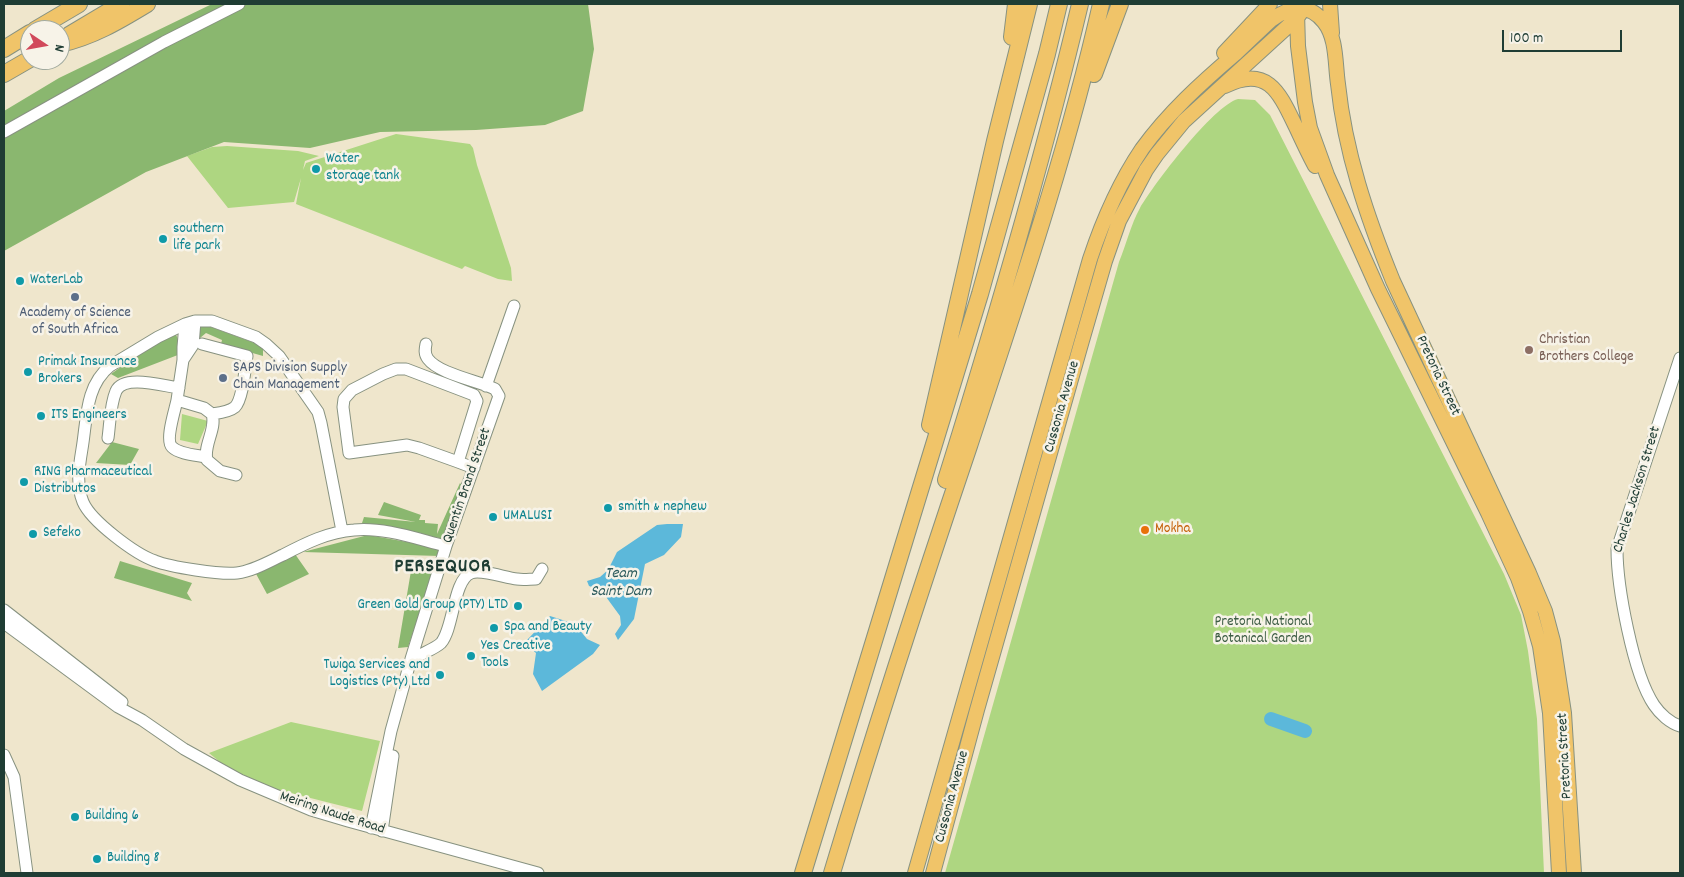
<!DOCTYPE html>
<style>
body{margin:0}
#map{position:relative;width:1684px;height:877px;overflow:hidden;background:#efe6cc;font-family:Dekko,sans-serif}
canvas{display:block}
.frame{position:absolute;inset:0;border:5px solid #1f3d34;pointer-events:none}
.north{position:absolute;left:20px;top:20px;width:50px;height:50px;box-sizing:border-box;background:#f7f3e8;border:1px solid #a1aaa0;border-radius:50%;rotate:102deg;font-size:14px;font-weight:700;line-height:20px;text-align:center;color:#1f3d34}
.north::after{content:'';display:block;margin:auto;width:18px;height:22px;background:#d1495b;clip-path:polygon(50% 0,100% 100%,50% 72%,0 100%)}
.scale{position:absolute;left:1502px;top:30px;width:120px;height:22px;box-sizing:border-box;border:2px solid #1f3d34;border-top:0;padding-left:6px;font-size:15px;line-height:18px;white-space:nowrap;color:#1f3d34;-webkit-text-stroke:4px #f7f3e8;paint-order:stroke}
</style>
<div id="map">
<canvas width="1684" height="877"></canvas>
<div class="frame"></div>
<div class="north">N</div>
<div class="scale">100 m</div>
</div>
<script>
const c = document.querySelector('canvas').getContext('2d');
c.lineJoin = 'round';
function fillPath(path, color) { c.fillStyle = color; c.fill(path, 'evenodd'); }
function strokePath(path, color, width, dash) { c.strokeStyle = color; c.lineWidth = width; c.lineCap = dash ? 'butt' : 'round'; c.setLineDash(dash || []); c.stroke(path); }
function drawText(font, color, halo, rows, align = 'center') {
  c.font = font + ' Dekko,sans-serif'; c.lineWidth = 5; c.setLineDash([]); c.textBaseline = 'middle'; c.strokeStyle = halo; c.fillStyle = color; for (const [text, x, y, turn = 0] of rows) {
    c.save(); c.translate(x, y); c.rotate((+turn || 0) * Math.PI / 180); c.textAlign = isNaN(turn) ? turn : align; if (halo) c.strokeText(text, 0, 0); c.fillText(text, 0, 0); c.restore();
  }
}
const green = new Path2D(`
 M 1238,99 L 1255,100 L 1270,115 L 1504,574 L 1521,615 L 1528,651 L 1537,719 L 1544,873 L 945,873 L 1119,262 C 1126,245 1131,224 1140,208 C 1154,184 1213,106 1238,99 Z
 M 396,134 L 470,144 L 473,148 L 477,165 L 511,268 L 512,281 L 498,279 L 465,266 L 462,269 L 296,204 L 301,178 L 294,202 L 228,208 L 187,156 L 212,147 L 227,146 L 298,151 L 319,156 L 305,161 L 303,170 L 306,163 Z
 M 182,414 L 208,421 L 198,444 L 180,440 Z
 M 291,722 L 380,741 L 362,811 L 243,781 L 209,753 Z`);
const forest = new Path2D(`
 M 212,4 L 588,4 L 594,49 L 583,111 L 545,125 L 476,130 L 380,132 L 310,148 L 224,142 L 146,172 L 4,251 L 4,111 L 59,78 Z
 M 200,326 L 211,327 L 263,346 L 263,356 L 221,344 L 222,340 L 206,333 L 200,338 Z
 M 174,329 L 183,353 L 118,378 L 111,374 Z
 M 112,442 L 139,449 L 130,465 L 96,463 Z
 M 460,483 L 464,488 L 444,539 L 362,523 L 364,517 L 416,522 L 378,515 L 384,502 L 421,515 L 419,520 L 425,520 L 425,523 L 438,524 L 437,534 Z
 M 368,535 L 441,548 L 440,556 L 303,552 Z
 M 295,554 L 309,574 L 267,594 L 255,572 Z
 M 413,559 L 437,561 L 408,647 L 398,648 Z
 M 120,561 L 192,583 L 187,593 L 192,601 L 114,578 Z`);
const water = new Path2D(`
 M 667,524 L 683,524 L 681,537 L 664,555 L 645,564 L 634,619 L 618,640 L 615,634 L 621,625 L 620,616 L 601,590 L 589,586 L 587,581 L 600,577 L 608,570 L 617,552 L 657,525 Z
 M 550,616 L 575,624 L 587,639 L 600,645 L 593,654 L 542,691 L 533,674 L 536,653 L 531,649 L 527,640 Z`);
const river = new Path2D(`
 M 1271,719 L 1305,731`);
const minor = new Path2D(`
 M 4,132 L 164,42 L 239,4
 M 185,324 L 183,347 L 183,360 L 177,400 L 204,408 L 212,414 C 217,429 203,445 207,460 L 220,471 L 236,475
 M 202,344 L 247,356 C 245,368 243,399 235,407 C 229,412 219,413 212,414
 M 1680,358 L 1617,549 C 1617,586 1633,674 1654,705 C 1660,714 1670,723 1680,726
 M 183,360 L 193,345 L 195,321
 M 486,386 L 514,306
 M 177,400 C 175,410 165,440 172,447 C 179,454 196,455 206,457
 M 108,438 C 110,424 110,405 116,391 C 124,374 163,386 179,388
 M 458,462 L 419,448 L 407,445 L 349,453 L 343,407 L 344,399 L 352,390 L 383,374 L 396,369 L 406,369 L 474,395 L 477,401 L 458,462 L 474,468
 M 342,531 L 321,423 L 318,412 L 279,356 L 266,344 L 256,337 L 212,321 L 195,321 L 185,324 L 158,337 L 110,366 C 85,386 87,420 82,449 C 79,467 76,485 83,502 C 91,521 135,554 155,561 C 170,567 221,575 237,573 C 253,571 268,562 283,555 C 306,543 328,532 354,530 C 384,527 417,539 446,546
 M 4,610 L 122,702
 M 4,623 L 118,707 L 142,720 L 184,749 L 240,780 L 311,810 L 348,821 L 538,873
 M 415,658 C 421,654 436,648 441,643 C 454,628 453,580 471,573 C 481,569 506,578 517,579 C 523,580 530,579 536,579 L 542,569
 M 4,755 L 14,777 L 27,873
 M 371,828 L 391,731 L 411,659 L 446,546 L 499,396 L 495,389 C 479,381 439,374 428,359 C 424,354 425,349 426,344
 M 382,831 L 393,756`);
const major = new Path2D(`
 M 1330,4 L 1332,33
 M 1297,12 L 1298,46 L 1305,102 L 1310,128 L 1327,175 L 1378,289 L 1488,513 L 1518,578 L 1530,611 L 1540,646 L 1550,713 L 1559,873
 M 1224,53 L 1270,4
 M 1225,86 C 1268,64 1280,94 1296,127 C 1302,140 1308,153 1315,166
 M 915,873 L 1090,259 C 1103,220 1119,183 1142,149 C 1168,113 1201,83 1235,54 C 1247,43 1259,31 1271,20 C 1289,7 1308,2 1324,22 C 1337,38 1335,64 1338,84 C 1345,152 1367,217 1393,281 L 1529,573 L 1545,611 L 1553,641 L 1564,713 L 1574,873
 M 933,873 L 977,710 L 1081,344 L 1105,261 L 1119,221 L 1146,170 L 1157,154 L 1184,121 L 1297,18 L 1307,4`);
const highway = new Path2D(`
 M 35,30 L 79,4
 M 69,35 L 121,4
 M 1012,37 L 1016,4
 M 60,44 C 92,37 119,21 147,4
 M 4,49 L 30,33
 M 4,74 L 30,59
 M 1094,74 L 1120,4
 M 930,425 L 995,141 L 1029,4
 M 946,480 C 995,323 1042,164 1080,4
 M 803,873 L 980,294 L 1047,54 L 1059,4
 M 832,873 C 875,730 921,588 969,446 C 1017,300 1067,154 1101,4`);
const markers = [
 [316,169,5,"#0f9aa8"],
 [163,239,5,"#0f9aa8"],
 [20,281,5,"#0f9aa8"],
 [75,297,5,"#5c6f8a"],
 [1529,350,5,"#8d6e63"],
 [28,372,5,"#0f9aa8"],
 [223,378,5,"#5c6f8a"],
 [41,416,5,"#0f9aa8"],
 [24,482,5,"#0f9aa8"],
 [608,508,5,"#0f9aa8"],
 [493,517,5,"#0f9aa8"],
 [1145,530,5,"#e8710a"],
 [33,534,5,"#0f9aa8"],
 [518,606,5,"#0f9aa8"],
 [494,628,5,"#0f9aa8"],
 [471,656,5,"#0f9aa8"],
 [440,675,5,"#0f9aa8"],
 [75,817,5,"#0f9aa8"],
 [97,859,5,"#0f9aa8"]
];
const cultureNames = [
 ["Water",326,160],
 ["storage tank",326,177],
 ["southern",173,230],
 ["life park",173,247],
 ["WaterLab",30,281],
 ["Primak Insurance",38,363],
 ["Brokers",38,380],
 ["ITS Engineers",51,416],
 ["RING Pharmaceutical",34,473],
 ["Distributos",34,490],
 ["smith & nephew",618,508],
 ["UMALUSI",503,517],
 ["Sefeko",43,534],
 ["Green Gold Group (PTY) LTD",508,606,"right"],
 ["Spa and Beauty",504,628],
 ["Yes Creative",481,647],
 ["Tools",481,664],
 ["Twiga Services and",430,666,"right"],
 ["Logistics (Pty) Ltd",430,683,"right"],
 ["Building 6",85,817],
 ["Building 8",107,859]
];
const serviceNames = [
 ["Academy of Science",75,314],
 ["of South Africa",75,331],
 ["SAPS Division Supply",233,369,"left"],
 ["Chain Management",233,386,"left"]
];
const educationNames = [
 ["Christian",1539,341],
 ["Brothers College",1539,358]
];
const streetNames = [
 ["Pretoria Street",1437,376,65],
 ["Cussonia Avenue",1063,407,-74],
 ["Quentin Brand Street",468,486,-71],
 ["Charles Jackson Street",1638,490,-73],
 ["Pretoria Street",1566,756,-93],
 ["Cussonia Avenue",953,797,-75],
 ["Meiring Naude Road",332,814,18]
];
const foodNames = [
 ["Mokha",1155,530]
];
const parkNames = [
 ["Pretoria National",1263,623],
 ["Botanical Garden",1263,640]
];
const waterNames = [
 ["Team",621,575],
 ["Saint Dam",621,593]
];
const districtNames = [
 ["PERSEQUOR",443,568]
];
fillPath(green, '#aed681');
fillPath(forest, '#8ab76f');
fillPath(water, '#5cb8da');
strokePath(river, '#5cb8da', 14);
strokePath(minor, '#879280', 13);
strokePath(major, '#879280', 16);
strokePath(highway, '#879280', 18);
strokePath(minor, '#fff', 11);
strokePath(major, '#f0c469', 14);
strokePath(highway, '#f0c469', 16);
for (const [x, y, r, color] of markers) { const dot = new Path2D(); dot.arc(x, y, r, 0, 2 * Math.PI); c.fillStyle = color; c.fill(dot); strokePath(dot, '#f7f3e8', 2); }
drawText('15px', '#0d838f', '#f7f3e8', cultureNames, 'left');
drawText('15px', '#4e5e75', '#f7f3e8', serviceNames);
drawText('15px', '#785e54', '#f7f3e8', educationNames, 'left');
drawText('15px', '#1f3d34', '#f7f3e8', streetNames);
drawText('15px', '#c56008', '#f7f3e8', foodNames, 'left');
drawText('15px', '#3c5c43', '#f7f3e8', parkNames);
drawText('italic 16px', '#2e5c5e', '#f7f3e8', waterNames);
c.letterSpacing = '1px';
drawText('bold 20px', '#1f3d34', '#f7f3e8', districtNames);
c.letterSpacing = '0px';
</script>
